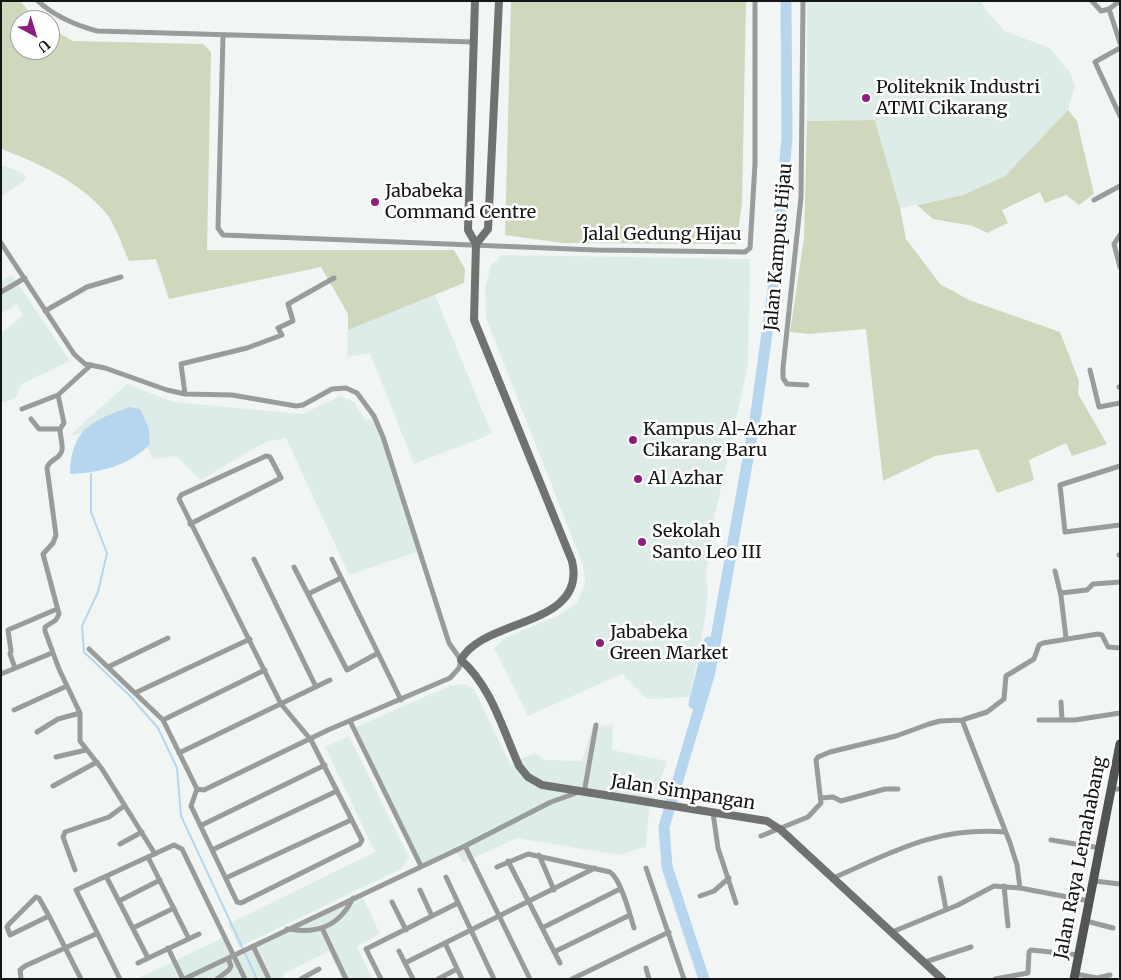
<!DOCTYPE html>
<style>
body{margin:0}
#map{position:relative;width:1121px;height:980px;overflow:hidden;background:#f1f6f5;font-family:Merriweather,serif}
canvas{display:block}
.frame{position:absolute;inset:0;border:2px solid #141515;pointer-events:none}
.north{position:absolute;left:10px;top:10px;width:50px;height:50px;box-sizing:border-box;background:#fff;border:1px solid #a1a1a1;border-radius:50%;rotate:141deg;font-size:14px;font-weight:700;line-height:20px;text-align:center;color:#141515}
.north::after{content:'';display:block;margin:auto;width:18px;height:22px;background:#8d1e80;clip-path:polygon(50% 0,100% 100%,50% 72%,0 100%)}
</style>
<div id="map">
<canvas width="1121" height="980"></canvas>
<div class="frame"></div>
<div class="north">U</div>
</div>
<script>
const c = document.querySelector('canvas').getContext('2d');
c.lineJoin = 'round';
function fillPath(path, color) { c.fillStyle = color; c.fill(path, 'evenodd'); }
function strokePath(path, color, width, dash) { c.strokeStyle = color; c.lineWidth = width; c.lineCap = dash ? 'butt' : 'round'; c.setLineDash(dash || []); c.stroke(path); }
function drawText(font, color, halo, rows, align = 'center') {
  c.font = font + ' Merriweather,serif'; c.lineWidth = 5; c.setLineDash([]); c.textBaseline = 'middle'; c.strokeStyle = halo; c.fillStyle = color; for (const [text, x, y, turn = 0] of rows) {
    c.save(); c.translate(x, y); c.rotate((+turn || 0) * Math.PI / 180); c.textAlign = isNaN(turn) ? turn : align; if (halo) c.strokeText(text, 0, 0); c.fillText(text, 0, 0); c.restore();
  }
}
const built = new Path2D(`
 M 807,1 L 982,1 L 983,6 L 1004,31 L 1050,48 L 1069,71 L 1075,86 L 1068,110 L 1005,176 L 963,195 L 900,208 L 875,120 L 807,121 Z
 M 1,165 L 21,172 L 27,179 L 1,197 Z
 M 502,255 L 750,259 L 748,365 L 714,519 L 706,573 L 708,591 L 706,614 L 690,697 L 647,699 L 622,674 L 528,716 L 494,648 L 505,638 L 559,615 L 577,603 L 585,583 L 583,565 L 486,318 L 485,288 L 491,265 Z
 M 12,275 L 70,361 L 22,384 L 15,398 L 1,403 L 1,333 L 23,315 L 17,304 L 1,314 L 1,281 Z
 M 435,295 L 492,434 L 414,464 L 370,353 L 347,357 L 348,330 Z
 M 127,384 L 174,402 L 303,414 L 340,396 L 354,402 L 365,420 L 378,417 L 420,551 L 349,575 L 286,438 L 266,442 L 200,480 L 176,456 L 152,459 L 135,409 L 94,429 L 69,436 Z
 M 465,684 L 474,689 L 510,764 L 534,753 L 545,760 L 582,761 L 592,728 L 613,724 L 612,750 L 667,761 L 649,811 L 646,847 L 619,855 L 517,838 L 463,863 L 457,853 L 423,867 L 356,727 L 450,686 Z
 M 349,736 L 409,857 L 401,869 L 239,947 L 228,924 L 375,852 L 325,747 Z
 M 362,895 L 380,934 L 357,946 L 372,979 L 342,979 L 329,951 L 283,974 L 284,979 L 259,979 L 258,976 L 252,979 L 137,979 L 224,937 L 235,957 Z`);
const green = new Path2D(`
 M 1,1 L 20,1 L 37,20 L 20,20 L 20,50 L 50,50 L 50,28 L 73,41 L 203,44 L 211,52 L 207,250 L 454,250 L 465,269 L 464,283 L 348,330 L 348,314 L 321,267 L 169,299 L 156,259 L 129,261 C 122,246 116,225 105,212 C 78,181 39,163 1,149 Z
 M 511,1 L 746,1 L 742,204 L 736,244 L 563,243 L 505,235 Z
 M 1068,110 L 1077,121 L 1094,194 L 1079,205 L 1066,195 L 1045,203 L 1040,192 L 1002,210 L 1008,223 L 987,233 L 973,226 L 933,219 L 917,205 L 963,195 L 1005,176 Z
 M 875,120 L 900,208 L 906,239 L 940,284 L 969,300 L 1060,332 L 1079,381 L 1078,394 L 1107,444 L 1072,456 L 1066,443 L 1029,460 L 1034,480 L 997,493 L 978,449 L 935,456 L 883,481 L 866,329 L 809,334 L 790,332 L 804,238 L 807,121 Z`);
const water = new Path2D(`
 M 130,407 L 140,409 L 149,429 L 150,444 C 129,466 99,473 70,474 C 71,429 91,421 130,407 Z`);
const stream = new Path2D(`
 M 91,474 L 91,512 L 107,553 L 98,592 L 82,626 L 84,652 L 129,695 L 158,728 L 177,768 L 181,816 L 257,979`);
const river = new Path2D(`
 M 694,704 L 709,642
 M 704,979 L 667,867 L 664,827 L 710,672 L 756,413 L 776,268 L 787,137 L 786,1`);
const street = new Path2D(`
 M 38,1 C 55,17 75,25 97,31 L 474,42
 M 803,1 L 801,197 L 783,368 L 783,378 L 787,384 L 807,385
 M 1092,1 L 1101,11 L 1109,9 L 1120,1
 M 1109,9 L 1120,43
 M 223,36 L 218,228 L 223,235 L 596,250 L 745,252 L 750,248 L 755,164 L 755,1
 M 1120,48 L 1095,62 L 1120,116
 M 1094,200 L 1120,186
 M 1120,235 L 1114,244 L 1120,267
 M 1,243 L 74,354 L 85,364 L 105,368 L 167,390 L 185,394 L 232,395 L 296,406 L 303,405 L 332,389 L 346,388 L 357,393 L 374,416 L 383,437 L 449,643 L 461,660 L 459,668 L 450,678 L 328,730 L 204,790 L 197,789
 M 1,292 L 25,278
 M 45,311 L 87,287 L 121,277
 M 91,365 L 58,395 L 64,423 L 60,429 C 60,436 63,444 62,450 C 61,459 49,459 47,468 L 56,535 L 53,543 L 43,554 L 59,614 L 56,620 L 45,627 L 45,631 L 59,669 L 80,713 L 80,741 L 102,769 L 155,854
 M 1090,370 L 1099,407 L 1120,403
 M 1119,387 L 1120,387
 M 185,394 L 181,364 L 247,348 L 282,335 L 278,328 L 293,321 L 288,304 L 334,278
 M 22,409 L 58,395
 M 31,419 L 39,429 L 60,429
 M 1120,466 L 1060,485 L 1065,532 L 1120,525
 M 1119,555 L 1120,555
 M 254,559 L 316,687
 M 332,559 L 401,700
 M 294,567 L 347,670 L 378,653
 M 1055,571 L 1061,596 L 1066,638
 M 1061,593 L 1087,590 L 1093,584 L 1120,582
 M 308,594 L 341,578
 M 89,649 L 163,720 L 197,789 L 191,806 L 237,902 L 241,903 L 360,844 L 362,840 L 311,740 L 281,704 L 179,499 L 181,495 L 266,456 L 270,457 L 281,478 L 190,524
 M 108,667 L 168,638
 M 15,668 L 10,654 L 11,651 L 8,630 L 57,609
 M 1,674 L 52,653
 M 135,693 L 250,639
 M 1061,702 L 1062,720
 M 14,710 L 67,686
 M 163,720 L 265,670
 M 962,720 L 1010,843 L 1017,865 L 1020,888
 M 1039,720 L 1075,720 L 1120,713
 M 350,721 L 421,866
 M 37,732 L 58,719 L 80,713
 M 179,753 L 330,680
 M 56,757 L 86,750
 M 53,786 L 97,762
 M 1111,789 L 1120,789
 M 584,793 L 596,725
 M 821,798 L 833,797 L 841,801 L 885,789 L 898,789
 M 713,813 L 718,848 L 736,903
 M 202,825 L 325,765
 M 761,836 L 808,817 L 821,803 L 816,760 L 818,757 L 830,752 L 896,736 L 929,724 L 940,721 L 962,720 L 987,712 L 1004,699 L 1006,676 L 1034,659 L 1039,645 L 1043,643 L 1098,634 L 1102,635 L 1108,647 L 1120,648
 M 1051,840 L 1100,848
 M 120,844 L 142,832
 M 465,846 L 530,979
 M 212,850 L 337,791
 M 539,855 L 554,890
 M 148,857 L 189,939
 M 508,861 L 560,963
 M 497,867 L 528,854 L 610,872 C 621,879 630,915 634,928
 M 646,868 L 684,979
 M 75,870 L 63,837 L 65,832 L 109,817 L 124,806
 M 106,876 L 148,958
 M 446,877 L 494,979
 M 226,878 L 351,820
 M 833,878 C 895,851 935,827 1005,832
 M 940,878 L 946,909
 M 1094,881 L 1120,884
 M 1004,886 L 1008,926
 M 420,890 L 432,916
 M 700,896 L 714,891 L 729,878
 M 36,897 L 39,898 L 49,916 L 10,935 L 7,927 L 9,924 Z
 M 119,901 L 160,880
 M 392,902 L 406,930
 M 49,916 L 81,979
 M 1086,921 L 1113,928
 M 133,928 L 174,908
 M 322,928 L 346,979
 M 542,928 L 620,889
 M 287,929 C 317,934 339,927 353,898
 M 892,932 L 958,905 L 994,886 L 1020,888 L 1089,901
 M 445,943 L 462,979
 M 253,946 L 269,979
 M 168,948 L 183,979
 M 399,951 L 413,979
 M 554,952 L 630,915
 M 925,962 L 971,947
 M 138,963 L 199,934
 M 405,963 L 595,868
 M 646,968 L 649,979
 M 1076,974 L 1097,978 L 1110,975
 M 21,979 L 20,970 L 25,966 L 96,934
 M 120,979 L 76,890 L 174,845 L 182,849 L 245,979
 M 184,979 L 465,846 L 551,802 L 579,792
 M 217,979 L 229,970 L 231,966 L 228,958
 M 301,979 L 319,969
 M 381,979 L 366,949 L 458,903
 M 438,979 L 457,969
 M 572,979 L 669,932
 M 995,979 L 1028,973 L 1029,952 L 1031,950 L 1079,955`);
const secondary = new Path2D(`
 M 475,1 L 468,230 L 476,244
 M 499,1 L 488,229 L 476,244 L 474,320 L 572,561 C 588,627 482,618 461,660 C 491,686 503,730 519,766 L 528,777 L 542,785 L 767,821 L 781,830 L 942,979`);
const primary = new Path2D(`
 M 1074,979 L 1120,744`);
const markers = [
 [866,98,5,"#8d1e80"],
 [375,202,5,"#8d1e80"],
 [633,440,5,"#8d1e80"],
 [638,479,5,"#8d1e80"],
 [642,542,5,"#8d1e80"],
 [600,643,5,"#8d1e80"]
];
const poiNames = [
 ["Politeknik Industri",876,88],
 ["ATMI Cikarang",876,109],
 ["Jababeka",385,192],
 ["Command Centre",385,213],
 ["Kampus Al-Azhar",643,430],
 ["Cikarang Baru",643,451],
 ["Al Azhar",648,479],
 ["Sekolah",652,532],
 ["Santo Leo III",652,553],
 ["Jababeka",610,633],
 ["Green Market",610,654]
];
const streetNames = [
 ["Jalal Gedung Hijau",662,235],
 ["Jalan Kampus Hijau",779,247,-85],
 ["Jalan Simpangan",683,793,9],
 ["Jalan Raya Lemahabang",1081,858,-79]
];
fillPath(built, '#deece9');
fillPath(green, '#cfd8bc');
fillPath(water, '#b6d5ef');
strokePath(stream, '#b6d5ef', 2);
strokePath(river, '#b6d5ef', 11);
strokePath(street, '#9a9c9b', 5);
strokePath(secondary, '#707270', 8);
strokePath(primary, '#525452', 9);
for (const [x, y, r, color] of markers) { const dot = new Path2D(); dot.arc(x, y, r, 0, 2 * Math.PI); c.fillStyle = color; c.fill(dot); strokePath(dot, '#fff', 2); }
drawText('18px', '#141515', '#fff', poiNames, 'left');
drawText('18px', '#141515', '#fff', streetNames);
</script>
